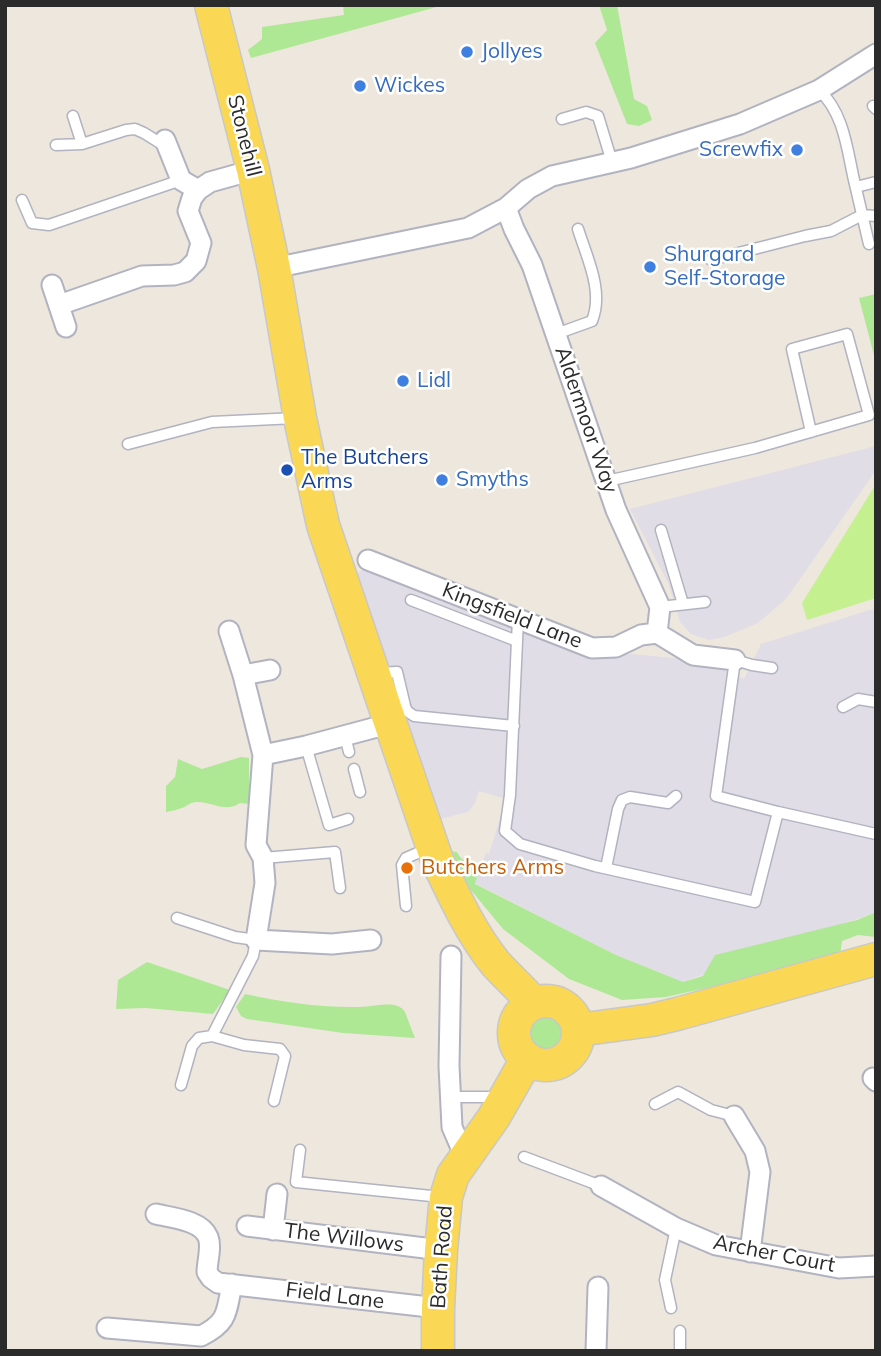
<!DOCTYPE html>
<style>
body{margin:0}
#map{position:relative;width:881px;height:1356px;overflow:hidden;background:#eee7dd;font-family:Mulish,sans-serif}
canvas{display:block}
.frame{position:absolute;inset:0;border:7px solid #2b2b2b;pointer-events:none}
</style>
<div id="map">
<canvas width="881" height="1356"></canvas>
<div class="frame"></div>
</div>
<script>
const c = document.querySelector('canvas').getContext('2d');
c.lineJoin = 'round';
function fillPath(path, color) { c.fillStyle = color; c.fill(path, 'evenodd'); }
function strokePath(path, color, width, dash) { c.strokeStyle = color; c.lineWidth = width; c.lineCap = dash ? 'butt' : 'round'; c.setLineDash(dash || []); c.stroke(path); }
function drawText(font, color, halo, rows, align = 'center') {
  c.font = font + ' Mulish,sans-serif'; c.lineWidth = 5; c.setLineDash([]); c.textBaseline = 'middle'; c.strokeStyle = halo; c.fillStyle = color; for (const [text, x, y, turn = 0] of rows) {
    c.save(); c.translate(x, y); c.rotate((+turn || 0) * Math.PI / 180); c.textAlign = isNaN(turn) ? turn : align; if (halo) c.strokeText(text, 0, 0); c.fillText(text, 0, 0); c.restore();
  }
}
const industrial = new Path2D(`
 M 876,446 L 874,473 L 786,599 L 758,623 L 724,637 L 709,640 L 691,634 L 680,622 L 669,585 L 630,509 Z
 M 367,567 L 595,656 L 632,654 L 683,659 L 722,669 L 744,679 L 761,644 L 876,608 L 876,912 L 683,982 L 616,955 L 474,883 L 486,853 L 489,854 L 506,799 L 479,791 L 475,803 L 468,812 L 440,819 L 354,575 Z`);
const green = new Path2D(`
 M 343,5 L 444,5 L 251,58 L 248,50 L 262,39 L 262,27 L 344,15 Z
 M 599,5 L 617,5 L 634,99 L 647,106 L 652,120 L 639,126 L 627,124 L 595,43 L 607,30 Z
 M 876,294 L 876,363 L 859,298 Z
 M 241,757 L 249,758 L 249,804 L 240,803 C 225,813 213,802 197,802 C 191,802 187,806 182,808 C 177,810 171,811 166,812 L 166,786 L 175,777 L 178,759 L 202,769 Z
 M 450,851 L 457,852 L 460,857 L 478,873 L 475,884 L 616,955 L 683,982 L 703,976 L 715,955 L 857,920 L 876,912 L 876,937 L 858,935 L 842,941 L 840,955 L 733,992 L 715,986 L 666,997 L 622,1000 L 569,979 L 503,929 L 465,883 Z
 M 147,962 L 230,990 L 213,1014 L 146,1008 L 116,1009 L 118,980 Z
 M 245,994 C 283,1002 321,1008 359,1007 C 374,1007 397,999 405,1012 L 415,1038 L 343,1033 L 247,1019 L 241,1016 L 236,1007 Z
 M520 1033a25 25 0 1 1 50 0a25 25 0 1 1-50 0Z`);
const pitch = new Path2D(`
 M 876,484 L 876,598 L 807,620 L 802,603 Z`);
const lane = new Path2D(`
 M 819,90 C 844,113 847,149 854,180 C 859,202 864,223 869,244
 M 873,106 L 876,109
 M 73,116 L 82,144
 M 562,119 L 586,112 L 598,116 L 612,162
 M 56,145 L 82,144 L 126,130 L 135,129 L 144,133 L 165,146
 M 856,187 L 876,182
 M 22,200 L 32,223 L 49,225 L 181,180
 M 711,260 L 805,236 L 831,231 L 862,215 L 876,216
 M 556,334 L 592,321 C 604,291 587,258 578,229
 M 128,444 L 212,422 L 296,418
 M 607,481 L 755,448 L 869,415 L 847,334 L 792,349 L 811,432
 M 661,530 L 683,604
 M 411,600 L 517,641
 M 660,607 L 705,602
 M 518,619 L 510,795 L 505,831 L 520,844 L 595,866 L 755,902 L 778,812
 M 772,668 L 752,665 L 735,660 L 716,796 L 778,812 L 876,834
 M 378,673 L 397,672 L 405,706 L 407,711 L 414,716 L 514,726
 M 843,707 L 858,699 L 876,702
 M 345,736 L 349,752
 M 306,746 L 329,825 L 348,819
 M 354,769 L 360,792
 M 263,858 L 335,852 L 340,888
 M 606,868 L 618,809 L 622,800 L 630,797 L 668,803 L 676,796
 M 406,906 L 402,865 L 406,858 L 429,848
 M 177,918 L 235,937 L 256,940 L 253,956 L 212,1036 L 199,1038 L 192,1046 L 181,1085
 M 212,1036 L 244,1045 L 280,1049 L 285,1056 L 274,1101
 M 451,1097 L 499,1097
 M 655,1104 L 678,1092 L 711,1110 L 734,1116
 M 300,1150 L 296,1182 L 441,1197
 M 524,1157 L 601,1186
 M 671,1308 L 665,1280 L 676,1228
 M 680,1351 L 680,1331`);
const street = new Path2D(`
 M 165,140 L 181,180 L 198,190
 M 506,208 L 514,229 L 532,265 L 616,510 L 660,607 L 657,633
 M 274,268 L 468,228 L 506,208 L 528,189 L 552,176 L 631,158 L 740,124 L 819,90 L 876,54
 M 52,285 L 66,327
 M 59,305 L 142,276 L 174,275 L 185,272 L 196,261 L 201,243 L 188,211 L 192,198 L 198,190 L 210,182 L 253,170
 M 368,560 L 592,648 L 616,647 L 641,635 L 657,633 L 693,655 L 735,660
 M 229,631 L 243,675
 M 270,670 L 243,675 L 263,755 L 306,746 L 392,723
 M 263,755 L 256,845 L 263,858 L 265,883 L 256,940 L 332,944 L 371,940
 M 451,956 L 449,1066 L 452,1127 L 465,1157
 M 873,1078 L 876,1081
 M 734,1116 L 755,1151 L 760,1172 L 750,1252
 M 601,1186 L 676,1228 L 716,1245 L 839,1268 L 876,1266
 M 156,1214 C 172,1218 201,1220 208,1237 C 212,1247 207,1262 207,1272 L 211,1278 L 218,1283 L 438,1308
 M 247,1226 L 441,1250
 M 273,1230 L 277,1194
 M 107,1328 L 201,1336 C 229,1322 226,1312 232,1284
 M 596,1351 L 598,1287`);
const primary = new Path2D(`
 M 211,5 L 253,170 L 274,268 L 300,418 L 323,525 L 437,860 C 454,896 471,933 496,964 C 508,977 522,990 534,1003
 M514 1033a32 32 0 1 1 64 0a32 32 0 1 1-64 0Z
 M 578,1030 L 652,1020 L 677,1014 L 876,959
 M 438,1351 L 438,1308 L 441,1250 L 446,1197 L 453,1175 L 494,1117 L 527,1059`);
const markers = [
 [467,52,7,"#3f7fe0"],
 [360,86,7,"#3f7fe0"],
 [797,150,7,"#3f7fe0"],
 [650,267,7,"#3f7fe0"],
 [403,381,7,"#3f7fe0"],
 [287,470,7,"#1a4fb4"],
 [442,480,7,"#3f7fe0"],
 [407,868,7,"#e8710a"]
];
const shopNames = [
 ["Jollyes",481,52],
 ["Wickes",374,86],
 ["Screwfix",783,150,"right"],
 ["Shurgard",664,255],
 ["Self-Storage",664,279],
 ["Lidl",417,381],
 ["Smyths",456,480]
];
const streetNames = [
 ["Stonehill",244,136,76],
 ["Aldermoor Way",586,420,71],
 ["Kingsfield Lane",512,616,21],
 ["The Willows",344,1238,7],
 ["Archer Court",774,1254,11],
 ["Bath Road",442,1257,-86],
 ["Field Lane",335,1296,7]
];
const transitNames = [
 ["The Butchers",301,458],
 ["Arms",301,482]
];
const foodNames = [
 ["Butchers Arms",421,868]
];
fillPath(industrial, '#e0dde6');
fillPath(green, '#afe895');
fillPath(pitch, '#c5f090');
strokePath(lane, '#b1b3c0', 13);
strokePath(street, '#b1b3c0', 23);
strokePath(primary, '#c8c8c8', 35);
strokePath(lane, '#fff', 10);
strokePath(street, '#fff', 19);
strokePath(primary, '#fad855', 32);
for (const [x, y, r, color] of markers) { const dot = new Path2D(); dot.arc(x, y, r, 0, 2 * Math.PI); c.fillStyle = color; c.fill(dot); strokePath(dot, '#fff', 2.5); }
drawText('21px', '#366cbe', '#fff', shopNames, 'left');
drawText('21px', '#2b2b2b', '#fff', streetNames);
drawText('21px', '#164399', '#fff', transitNames, 'left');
drawText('21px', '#c56008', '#fff', foodNames, 'left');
</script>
